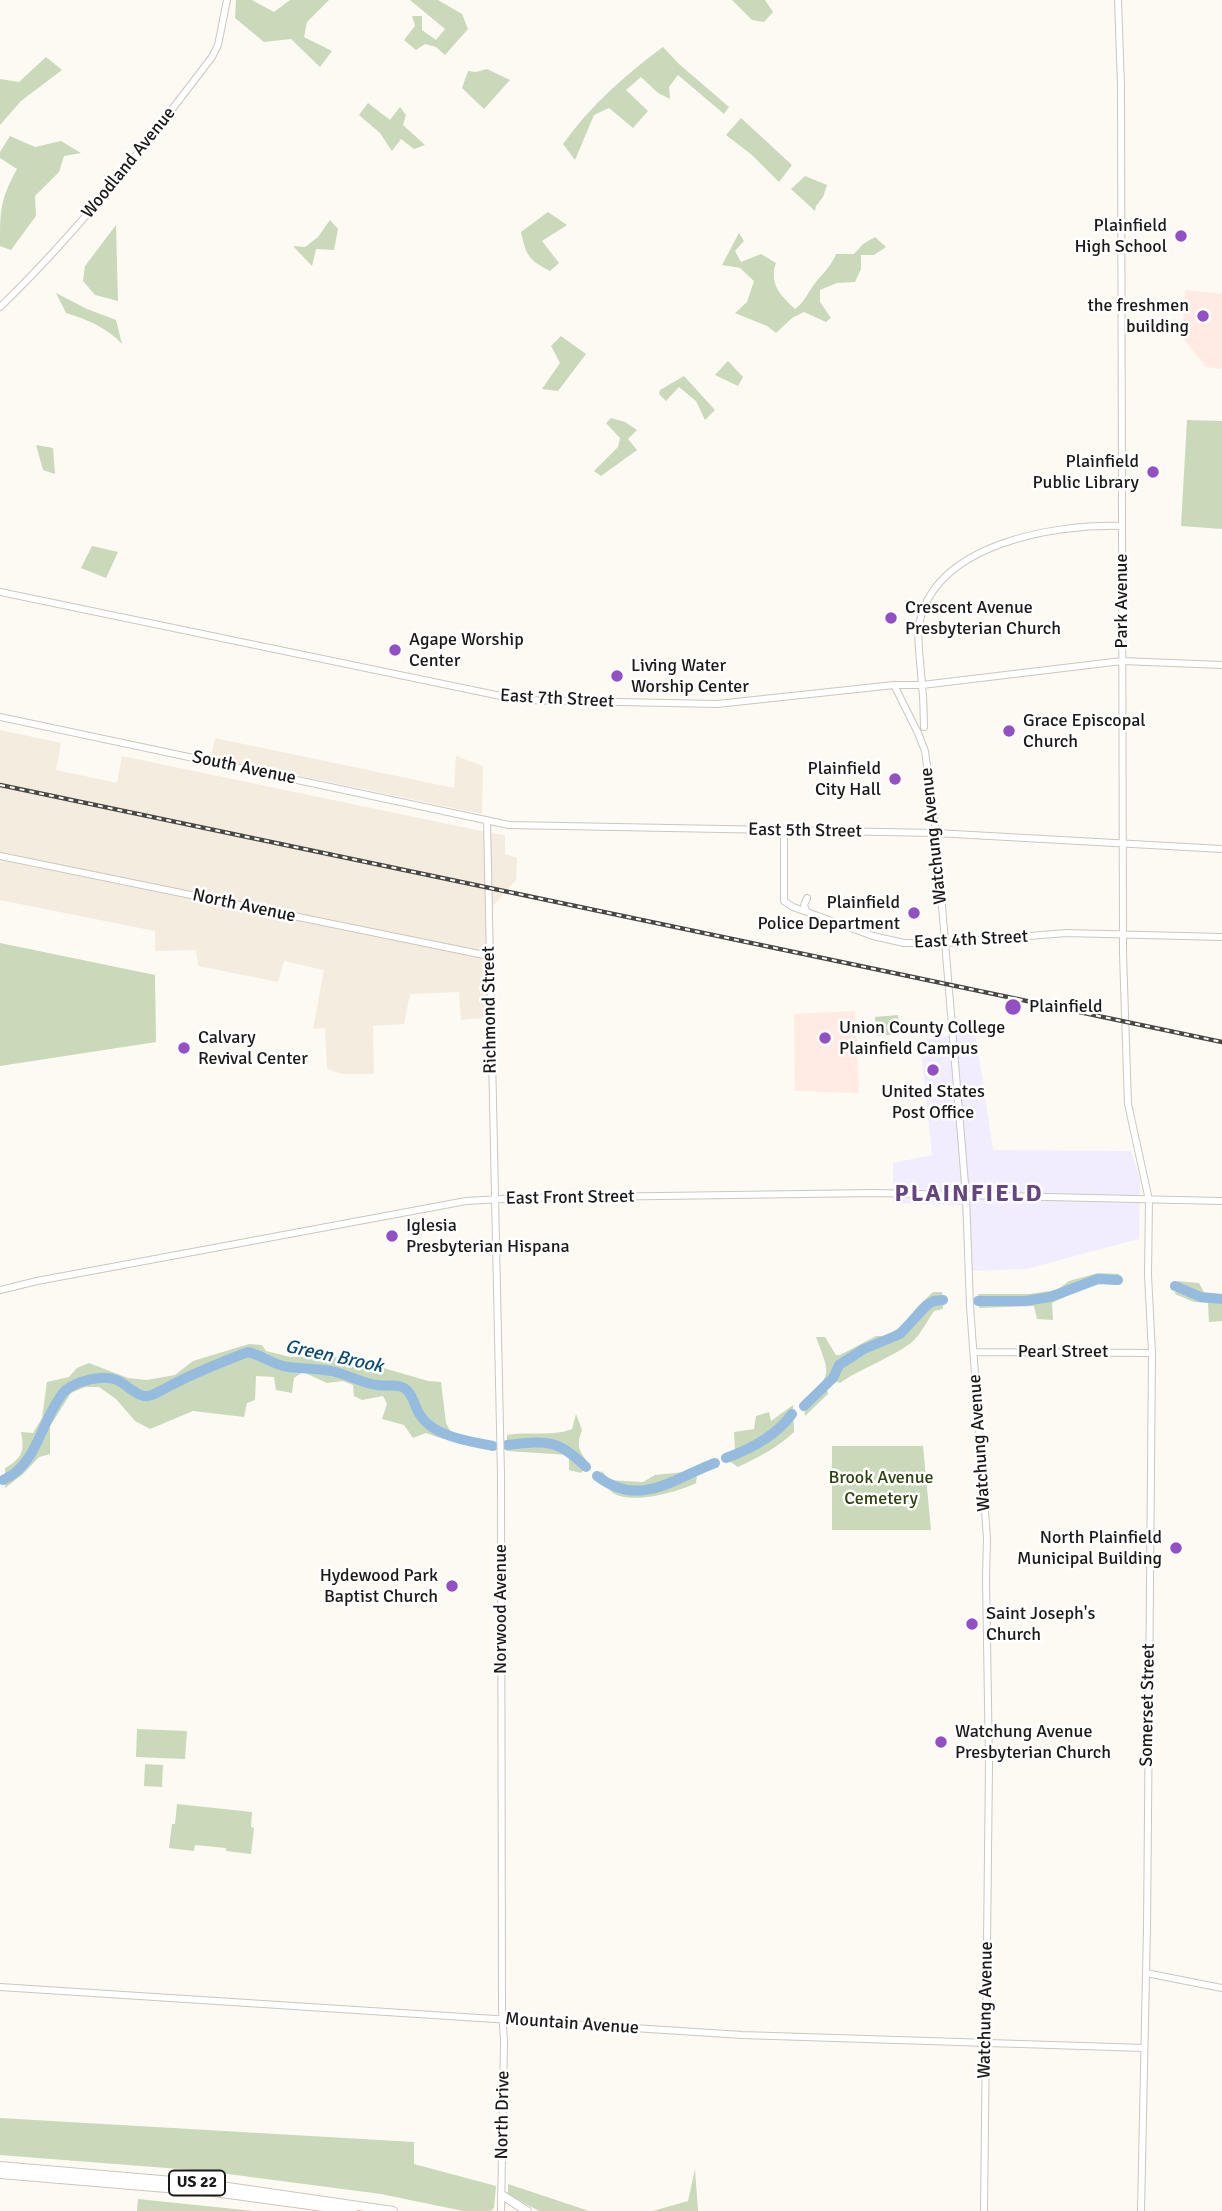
<!DOCTYPE html>
<style>
body{margin:0}
canvas{display:block;background:#fdf9f3}
</style>
<canvas width="1222" height="2211"></canvas>
<script>
const c = document.querySelector('canvas').getContext('2d');
c.lineJoin = 'round';
function fillPath(path, color) { c.fillStyle = color; c.fill(path, 'evenodd'); }
function strokePath(path, color, width, dash) { c.strokeStyle = color; c.lineWidth = width; c.lineCap = dash ? 'butt' : 'round'; c.setLineDash(dash || []); c.stroke(path); }
function drawText(font, color, halo, rows, align = 'center') {
  c.font = font + ' Signika,sans-serif'; c.lineWidth = 5; c.setLineDash([]); c.textBaseline = 'middle'; c.strokeStyle = halo; c.fillStyle = color; for (const [text, x, y, turn = 0] of rows) {
    c.save(); c.translate(x, y); c.rotate((+turn || 0) * Math.PI / 180); c.textAlign = isNaN(turn) ? turn : align; if (halo) c.strokeText(text, 0, 0); c.fillText(text, 0, 0); c.restore();
  }
}
const commercial = new Path2D(`
 M 975,1031 L 993,1150 L 1131,1151 L 1140,1178 L 1139,1239 L 1026,1269 L 971,1271 L 961,1205 L 893,1203 L 893,1163 L 932,1155 L 920,1041 Z`);
const built = new Path2D(`
 M 0,730 L 61,743 L 56,770 L 117,783 L 122,756 L 496,834 L 505,835 L 505,854 L 517,858 L 516,880 L 490,909 L 492,1017 L 461,1020 L 459,992 L 410,994 L 404,1024 L 373,1026 L 374,1074 L 342,1074 L 327,1069 L 325,1028 L 313,1029 L 324,970 L 284,961 L 278,982 L 198,966 L 196,950 L 155,951 L 155,931 L 0,900 Z
 M 215,738 L 454,788 L 456,756 L 483,766 L 482,814 L 211,757 Z`);
const education = new Path2D(`
 M 1185,290 L 1222,294 L 1222,369 L 1206,367 L 1182,337 Z
 M 855,1011 L 859,1093 L 795,1091 L 794,1014 Z`);
const green = new Path2D(`
 M 236,0 L 252,0 L 274,12 L 290,0 L 329,0 L 307,22 L 304,37 L 332,51 L 320,67 L 291,39 L 264,42 L 235,18 Z
 M 410,0 L 438,0 L 462,14 L 468,29 L 445,55 L 436,47 L 425,44 L 416,50 L 404,40 L 415,26 L 412,16 L 422,16 L 422,30 L 436,40 L 445,29 Z
 M 732,0 L 765,0 L 773,12 L 764,22 L 752,20 Z
 M 663,47 L 679,64 L 729,107 L 724,114 L 678,75 L 669,87 L 670,99 L 658,93 L 641,77 L 626,90 L 648,111 L 633,128 L 609,108 L 594,115 L 575,160 L 563,144 C 591,105 625,75 663,47 Z
 M 46,57 L 62,70 L 21,101 L 0,125 L 0,79 L 19,82 Z
 M 487,69 L 510,80 L 484,109 L 462,88 L 468,71 L 476,72 Z
 M 368,103 L 390,120 L 400,107 L 406,115 L 403,125 L 425,145 L 414,149 L 401,139 L 392,151 L 380,133 L 359,115 Z
 M 741,118 L 792,165 L 779,182 L 752,155 L 726,135 Z
 M 10,136 L 35,147 L 61,141 L 81,153 L 64,156 L 59,172 L 35,196 L 36,216 L 11,250 L 0,246 C 0,211 0,200 17,169 L 0,158 L 0,152 Z
 M 805,176 L 827,185 L 823,197 L 816,206 L 815,211 L 791,189 Z
 M 548,212 L 567,225 L 542,241 L 559,263 L 550,271 C 529,260 526,256 521,232 Z
 M 330,220 L 338,229 L 334,250 L 316,249 L 312,266 L 293,246 L 305,247 L 318,237 Z
 M 116,225 L 118,301 L 95,295 L 83,281 L 85,266 Z
 M 739,233 L 744,241 L 735,251 L 741,262 L 761,254 L 776,263 C 769,284 780,295 795,309 C 804,303 807,294 813,286 C 822,273 829,270 836,254 L 854,254 L 863,244 L 875,237 L 886,247 L 874,255 L 861,255 L 861,269 L 855,282 L 837,283 L 820,290 L 820,302 L 831,318 L 826,322 L 804,312 L 792,318 L 776,333 L 767,326 L 735,313 L 747,302 L 754,281 L 740,268 L 722,265 Z
 M 56,293 L 87,309 L 116,320 L 122,344 C 107,328 87,319 66,313 Z
 M 561,336 L 586,354 L 558,391 L 542,389 L 560,363 L 551,346 Z
 M 728,361 L 743,377 L 738,386 L 715,375 Z
 M 684,376 L 715,410 L 705,420 L 696,401 L 679,387 L 666,401 L 659,394 L 660,390 Z
 M 611,418 L 625,422 L 637,430 L 628,439 L 637,450 L 601,476 L 594,471 L 618,447 L 620,438 L 606,423 Z
 M 1187,420 L 1222,421 L 1222,529 L 1181,526 Z
 M 36,445 L 53,448 L 55,474 L 43,470 Z
 M 92,546 L 118,552 L 106,578 L 81,568 Z
 M 0,943 L 155,975 L 156,1042 L 0,1066 Z
 M 898,1015 L 900,1034 L 876,1036 L 875,1017 Z
 M 1098,1273 L 1119,1274 L 1118,1285 L 1095,1283 L 1052,1303 L 1053,1320 L 1037,1319 L 1034,1306 L 979,1308 L 978,1294 L 1029,1294 L 1057,1290 L 1069,1281 Z
 M 1177,1281 L 1199,1283 L 1205,1294 L 1222,1295 L 1222,1321 L 1209,1322 L 1208,1303 L 1194,1302 L 1175,1294 Z
 M 933,1292 L 942,1292 L 943,1309 L 934,1311 C 928,1320 922,1331 916,1338 C 902,1354 860,1368 840,1383 L 835,1381 L 827,1388 L 828,1394 L 805,1416 L 804,1400 C 834,1375 829,1373 816,1337 L 825,1337 L 836,1355 L 840,1355 L 876,1336 L 886,1336 L 902,1326 L 917,1307 Z
 M 249,1344 L 262,1345 L 266,1351 L 290,1357 L 329,1356 L 363,1362 L 428,1381 L 441,1382 L 446,1423 L 451,1432 L 443,1439 L 426,1433 L 413,1438 L 404,1425 L 382,1419 L 387,1404 L 383,1396 L 362,1400 L 354,1396 L 353,1385 L 343,1381 L 327,1383 L 303,1372 L 294,1378 L 292,1393 L 276,1390 L 274,1377 L 256,1376 L 255,1400 L 247,1403 L 244,1417 L 193,1411 L 150,1429 L 135,1421 L 116,1399 L 99,1387 L 85,1387 L 71,1393 L 50,1426 L 50,1454 L 39,1457 L 23,1474 L 5,1488 L 5,1468 C 22,1458 25,1452 21,1432 L 33,1433 L 42,1418 L 47,1382 L 69,1377 L 77,1368 L 89,1363 L 128,1378 L 147,1380 L 175,1375 L 193,1361 Z
 M 793,1405 L 794,1432 C 777,1448 759,1457 738,1467 L 729,1461 L 735,1449 L 734,1432 L 754,1429 L 756,1416 L 769,1412 L 771,1421 Z
 M 576,1414 L 582,1430 C 576,1446 579,1450 588,1463 L 581,1473 L 569,1470 L 569,1455 L 507,1451 L 507,1435 C 528,1431 552,1437 572,1429 Z
 M 832,1446 L 923,1446 L 931,1530 L 832,1530 Z
 M 711,1459 L 719,1467 L 697,1474 L 696,1483 C 678,1492 632,1505 613,1493 C 608,1489 603,1480 599,1475 L 602,1471 L 609,1480 L 643,1482 L 655,1475 L 684,1472 Z
 M 137,1729 L 187,1731 L 185,1759 L 136,1757 Z
 M 145,1764 L 163,1765 L 162,1787 L 144,1786 Z
 M 177,1804 L 252,1812 L 251,1827 L 254,1828 L 251,1854 L 226,1851 L 226,1848 L 195,1845 L 194,1851 L 169,1848 L 172,1824 L 175,1824 Z
 M 0,2118 L 414,2142 L 414,2164 L 496,2186 L 494,2208 L 491,2211 L 463,2211 L 381,2194 L 205,2171 L 0,2155 Z
 M 695,2169 L 698,2211 L 653,2211 L 688,2201 Z
 M 508,2184 L 589,2211 L 539,2211 L 508,2194 Z
 M 138,2199 L 254,2211 L 137,2211 Z`);
const river = new Path2D(`
 M 1175,1286 L 1201,1297 L 1222,1299
 M 978,1301 L 1025,1301 L 1050,1297 L 1098,1279 L 1118,1280
 M 804,1406 L 833,1378 L 839,1365 L 864,1349 L 900,1334 L 927,1305 L 934,1301 L 943,1300
 M 507,1445 C 546,1441 557,1438 586,1467
 M 726,1458 C 751,1449 776,1436 792,1414
 M 597,1476 C 640,1509 674,1478 715,1463
 M 3,1480 C 33,1467 39,1433 54,1407 C 57,1402 61,1394 66,1390 C 77,1381 103,1374 117,1380 C 126,1384 135,1395 144,1396 C 152,1397 158,1392 164,1389 C 191,1374 219,1363 248,1352 C 262,1355 273,1365 288,1367 C 304,1369 320,1368 336,1372 C 350,1376 362,1383 377,1385 C 386,1387 396,1383 404,1388 C 413,1393 414,1406 420,1415 C 434,1437 469,1441 493,1446`);
const secondary = new Path2D(`
 M 1118,0 L 1121,85 L 1123,954 L 1128,1104 L 1149,1200 L 1148,1275 L 1152,1353 L 1147,1928 L 1141,2211
 M 0,307 C 79,231 146,144 212,57 L 218,45 L 227,0
 M 0,592 L 520,700 L 717,704 L 894,685 L 922,685 L 1122,661 L 1222,665
 M 894,685 L 918,733 L 925,751 L 936,833 L 966,1196 L 970,1306 L 987,1538 L 986,1579 L 989,1765 L 984,2211
 M 0,717 L 509,825 L 936,833 L 1222,849
 M 924,727 C 924,709 923,691 921,673 C 920,658 917,640 919,625 C 934,543 1055,524 1122,526
 M 487,821 L 501,1475 L 502,2009 L 504,2042 L 501,2211
 M 781,830 L 784,836 L 784,901 L 793,907 L 873,936 L 904,943 L 945,943 L 1066,933 L 1222,937
 M 0,856 L 489,956
 M 806,911 L 804,905 L 807,898
 M 0,1290 L 37,1281 L 466,1201 L 518,1198 L 874,1193 L 1222,1201
 M 974,1352 L 1152,1353
 M 1146,1973 L 1222,1988
 M 0,1987 L 742,2035 L 1144,2048`);
const highway = new Path2D(`
 M 0,2166 L 207,2184 L 393,2211
 M 0,2174 L 214,2192 L 353,2211
 M 502,2195 L 527,2211`);
const rail = new Path2D(`
 M 0,785 L 1222,1042`);
const markers = [
 [1181,236,7,"#9350c5"],
 [1203,316,7,"#9350c5"],
 [1153,472,7,"#9350c5"],
 [891,618,7,"#9350c5"],
 [395,650,7,"#9350c5"],
 [617,676,7,"#9350c5"],
 [1009,731,7,"#9350c5"],
 [895,779,7,"#9350c5"],
 [914,913,7,"#9350c5"],
 [1013,1007,9,"#9350c5"],
 [825,1038,7,"#9350c5"],
 [184,1048,7,"#9350c5"],
 [933,1070,7,"#9350c5"],
 [392,1236,7,"#9350c5"],
 [1176,1548,7,"#9350c5"],
 [452,1586,7,"#9350c5"],
 [972,1624,7,"#9350c5"],
 [941,1742,7,"#9350c5"]
];
const shields = [
 [197,2183,56]
];
const shieldNames = [
 ["US 22",197,2183]
];
const streetNames = [
 ["Woodland Avenue",129,163,-51],
 ["Park Avenue",1122,601,-90],
 ["East 7th Street",557,699,3],
 ["South Avenue",244,768,12],
 ["East 5th Street",805,831,1],
 ["Watchung Avenue",934,836,-96],
 ["North Avenue",244,906,12],
 ["East 4th Street",971,940,-3],
 ["Richmond Street",490,1010,-91],
 ["East Front Street",570,1198,-1],
 ["Pearl Street",1063,1352],
 ["Watchung Avenue",980,1443,-94],
 ["Norwood Avenue",501,1609,-90],
 ["Somerset Street",1148,1705,-89],
 ["Watchung Avenue",986,2010,-89],
 ["Mountain Avenue",572,2024,4],
 ["North Drive",503,2115,-89]
];
const poiNames = [
 ["Plainfield",1167,226,"right"],
 ["High School",1167,247,"right"],
 ["the freshmen",1189,306,"right"],
 ["building",1189,327,"right"],
 ["Plainfield",1139,462,"right"],
 ["Public Library",1139,483,"right"],
 ["Crescent Avenue",905,608],
 ["Presbyterian Church",905,629],
 ["Agape Worship",409,640],
 ["Center",409,661],
 ["Living Water",631,666],
 ["Worship Center",631,687],
 ["Grace Episcopal",1023,721],
 ["Church",1023,742],
 ["Plainfield",881,769,"right"],
 ["City Hall",881,790,"right"],
 ["Plainfield",900,903,"right"],
 ["Police Department",900,924,"right"],
 ["Plainfield",1029,1007],
 ["Union County College",839,1028],
 ["Plainfield Campus",839,1049],
 ["Calvary",198,1038],
 ["Revival Center",198,1059],
 ["United States",933,1092,"center"],
 ["Post Office",933,1113,"center"],
 ["Iglesia",406,1226],
 ["Presbyterian Hispana",406,1247],
 ["North Plainfield",1162,1538,"right"],
 ["Municipal Building",1162,1559,"right"],
 ["Hydewood Park",438,1576,"right"],
 ["Baptist Church",438,1597,"right"],
 ["Saint Joseph's",986,1614],
 ["Church",986,1635],
 ["Watchung Avenue",955,1732],
 ["Presbyterian Church",955,1753]
];
const parkNames = [
 ["Brook Avenue",881,1478],
 ["Cemetery",881,1499]
];
const waterNames = [
 ["Green Brook",334,1357,12]
];
const districtNames = [
 ["PLAINFIELD",969,1195]
];
fillPath(commercial, '#f1edfe');
fillPath(built, '#f5ece0');
fillPath(education, '#ffebe3');
fillPath(green, '#cad9b9');
strokePath(river, '#95bcde', 10);
strokePath(secondary, '#cbc7c1', 8);
strokePath(highway, '#cbc7c1', 10);
strokePath(secondary, '#fff', 6);
strokePath(highway, '#fff', 8);
strokePath(rail, '#494744', 4.5);
strokePath(rail, '#fff', 2, [5]);
for (const [x, y, r, color] of markers) { const dot = new Path2D(); dot.arc(x, y, r, 0, 2 * Math.PI); c.fillStyle = color; c.fill(dot); strokePath(dot, '#fff', 2.5); }
for (const [x, y, w] of shields) { const box = new Path2D(); box.roundRect(x - w / 2, y - 12.5, w, 25, 5); c.fillStyle = '#fff'; c.fill(box); strokePath(box, '#1c1a18', 2); }
drawText('bold 16px', '#1c1a18', null, shieldNames);
drawText('18px', '#1c1a18', '#fff', streetNames);
drawText('18px', '#1c1a18', '#fff', poiNames, 'left');
drawText('18px', '#2f4111', '#fff', parkNames);
drawText('italic 19px', '#084a74', '#fff', waterNames);
c.letterSpacing = '2px';
drawText('bold 24px', '#664681', '#fff', districtNames);
c.letterSpacing = '0px';
</script>
